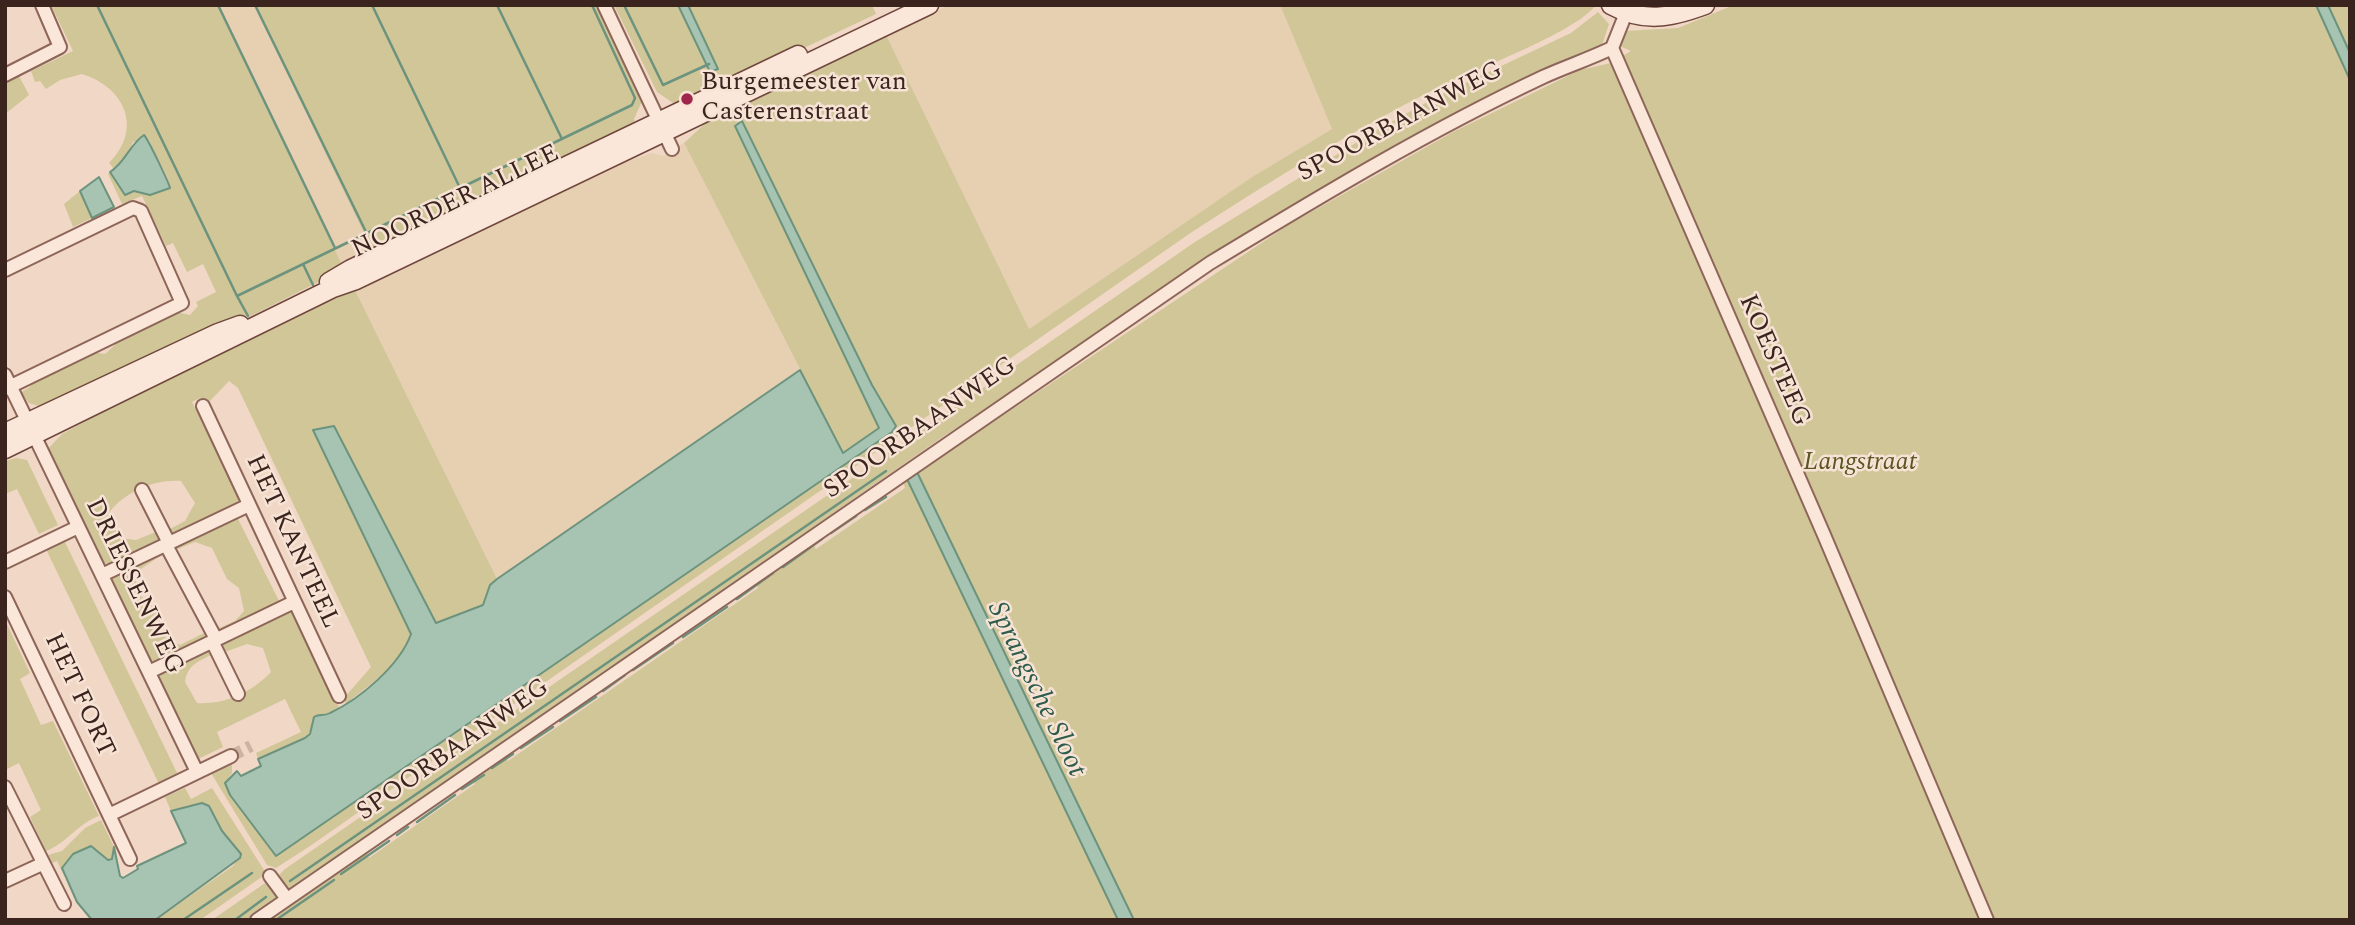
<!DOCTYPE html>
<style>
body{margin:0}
#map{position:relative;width:2355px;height:925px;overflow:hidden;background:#f1d7c5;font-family:Spectral,serif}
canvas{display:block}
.frame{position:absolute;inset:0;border:7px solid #3c241e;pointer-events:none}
</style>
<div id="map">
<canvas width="2355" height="925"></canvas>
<div class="frame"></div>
</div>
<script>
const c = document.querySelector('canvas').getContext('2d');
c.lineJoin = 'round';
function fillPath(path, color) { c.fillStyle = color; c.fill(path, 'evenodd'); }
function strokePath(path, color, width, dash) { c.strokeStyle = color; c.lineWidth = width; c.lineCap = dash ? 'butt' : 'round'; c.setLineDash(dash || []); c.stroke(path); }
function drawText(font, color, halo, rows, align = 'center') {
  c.font = font + ' Spectral,serif'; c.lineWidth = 5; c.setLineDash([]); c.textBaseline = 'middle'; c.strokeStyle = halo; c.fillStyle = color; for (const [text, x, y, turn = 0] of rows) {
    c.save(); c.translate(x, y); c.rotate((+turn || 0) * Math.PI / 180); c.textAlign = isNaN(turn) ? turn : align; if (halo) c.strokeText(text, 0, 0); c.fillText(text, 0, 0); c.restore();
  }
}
const farmland = new Path2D(`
 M 217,5 L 254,5 L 374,254 L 344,269 Z
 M 949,5 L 1280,5 L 1332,129 L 1252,177 L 1029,329 L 886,35 Z
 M 684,143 L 800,370 L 497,579 L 355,290 L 617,165 L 652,153 L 664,156 Z`);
const green = new Path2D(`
 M 51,5 L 217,5 L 344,269 L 255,314 L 215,329 L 42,407 L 29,403 L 20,393 L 30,387 L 31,382 L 92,352 L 105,354 L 115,345 L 114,342 L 176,312 L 190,315 L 198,306 L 196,302 L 216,292 L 203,264 L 187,272 L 173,243 L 166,246 L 142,196 L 122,204 L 108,174 L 110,172 L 125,195 C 140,188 155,197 170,188 C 168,171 154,158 149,140 L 133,142 L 127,156 L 115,170 L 109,163 C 144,128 124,87 82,74 L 60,80 L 46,89 L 40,81 L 35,82 L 31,71 L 73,51 Z
 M 254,5 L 597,5 L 643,99 L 634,119 L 636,128 L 374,254 Z
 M 614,5 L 678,5 L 710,72 L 718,68 L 688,5 L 872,5 L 876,14 L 679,107 L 657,92 Z
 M 1280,5 L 1596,5 C 1575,33 1473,70 1437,88 C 1351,131 1269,182 1189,234 L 310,846 L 276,868 L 267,865 L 211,773 L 232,764 L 232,773 L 225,783 L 230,795 L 276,856 L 879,440 L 896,424 L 890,418 L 872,385 L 743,122 L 736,126 L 879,423 L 880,428 L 843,453 L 684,143 L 709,120 L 886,35 L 1029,329 L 1252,177 L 1332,129 Z
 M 1734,5 L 2350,5 L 2350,920 L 264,920 L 365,850 L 369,858 L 475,784 L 471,776 L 504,753 L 508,761 L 758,588 L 755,580 L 811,541 L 816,549 L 905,488 L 903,482 L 1290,224 L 1453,132 L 1580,70 L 1611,63 L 1631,51 L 1617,45 L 1625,31 L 1678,28 Z
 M 1598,12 L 1609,24 L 1600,51 L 1505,90 L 1067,356 L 941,438 L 298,886 L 290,889 L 280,883 L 278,876 L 285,869 L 1195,242 L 1380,128 L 1440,95 L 1571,33 Z
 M 19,76 L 29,95 L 5,114 L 5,82 Z
 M 80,191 L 92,218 L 73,227 L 64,204 Z
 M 355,290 L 497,579 L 490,585 L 483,605 L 436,623 L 334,427 L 314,430 L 411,634 C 399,668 372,681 346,704 L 344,698 L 371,667 L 238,388 L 229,381 L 209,402 L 200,398 L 192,402 L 240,498 L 235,507 L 169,537 L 166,531 L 185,521 L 195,503 L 181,481 C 154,479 124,492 108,514 L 119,538 L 136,540 L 156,532 L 160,541 L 111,565 L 102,562 L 46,451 L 62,434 L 111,407 L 272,327 Z
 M 16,458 L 27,460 L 58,525 L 39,534 L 17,489 L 5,494 L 5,461 Z
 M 236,515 L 281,605 L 218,635 L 215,630 L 235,621 L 244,611 L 239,588 L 227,579 L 212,548 L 195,542 L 173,551 L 174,544 Z
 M 63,538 L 179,777 L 160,786 L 45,547 Z
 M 160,551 L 163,554 L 135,573 L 138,594 L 155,608 L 166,638 L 180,645 L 206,632 L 207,638 L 158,662 L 148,660 L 111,582 L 116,573 Z
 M 285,611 L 293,612 L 339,707 L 324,715 L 305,738 L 258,759 L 256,753 L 301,732 L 285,699 L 217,732 L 223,747 L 196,760 L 158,679 L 162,671 L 208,649 L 213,654 C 199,661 187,665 185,682 L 197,703 C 225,705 252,692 271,672 L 263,648 L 247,644 L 222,653 L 219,645 Z
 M 5,620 L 30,673 L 20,679 L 41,725 L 53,721 L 99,816 C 77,824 67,843 46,851 L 30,817 L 41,810 L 19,763 L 7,769 L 5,764 Z
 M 185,788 L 191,799 L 212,788 L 264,870 L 263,876 L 200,920 L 155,920 L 233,866 L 241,854 L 222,831 L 209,806 L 189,806 L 171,811 L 165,797 Z
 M 101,820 L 114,847 L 112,859 L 73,854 L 62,868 L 64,876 L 57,861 L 52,863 L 48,855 L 62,851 L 85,828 Z
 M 268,881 L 279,896 L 251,920 L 212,920 Z`);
const water = new Path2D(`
 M 678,5 L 688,5 L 718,69 L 710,72 Z
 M 2316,5 L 2328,5 L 2350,53 L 2350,80 Z
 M 742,121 L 872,385 L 896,426 L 892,432 L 276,856 L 230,795 L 225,783 L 237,771 L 241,776 L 261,766 L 258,759 L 305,738 L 310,734 L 314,717 C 320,713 323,717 330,713 C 360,699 400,665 411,634 L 313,430 L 334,426 L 436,623 L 483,605 L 490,585 L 497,579 L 800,370 L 843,453 L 879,428 L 735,126 Z
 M 144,135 C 148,139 169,183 170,188 L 150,195 L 134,191 L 125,195 L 110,172 C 126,162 129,145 144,135 Z
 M 99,177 L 114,207 L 92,218 L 80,191 Z
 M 917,472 L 1134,920 L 1118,920 L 907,479 Z
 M 202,803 L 209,806 L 222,831 L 241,854 L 240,858 L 155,920 L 92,920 L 77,902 L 62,868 L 73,854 L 91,846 L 108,860 L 112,859 L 114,847 L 120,876 L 123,878 L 138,869 L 137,866 L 186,843 L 171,811 Z`);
const stream = new Path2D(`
 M 97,5 L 237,296 L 632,105 L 635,98 L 592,5
 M 218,5 L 335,248
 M 255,5 L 367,234
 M 372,5 L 460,188
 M 497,5 L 562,139
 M 624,5 L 663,85 L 709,64
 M 303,264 L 313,285
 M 237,296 L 248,316
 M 865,510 L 886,497
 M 831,533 L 856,516
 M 783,567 L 822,539
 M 737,599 L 773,573
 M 683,637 L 727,607
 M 633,670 L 673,643
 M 603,691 L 625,675
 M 560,721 L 596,697
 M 521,748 L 553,727
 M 492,768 L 513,754
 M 462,789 L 484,775
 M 417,822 L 455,795
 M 397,835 L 408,827
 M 341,874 L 389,841
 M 290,881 L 886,471
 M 183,920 L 252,873
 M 235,920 L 266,897
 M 276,920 L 334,880`);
const streetTunnel = new Path2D(`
 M 231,756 L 251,746`);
const street = new Path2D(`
 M 604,5 L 672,149
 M 1626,13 L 1612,48 L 1824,535 L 1987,920
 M 5,75 L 60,47 L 42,5
 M 5,270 L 133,208 L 141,211 L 182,303 L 5,389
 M 5,375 L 197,772
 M 203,406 L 339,696
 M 142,490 L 169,543
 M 166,545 L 216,639
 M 5,562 L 78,527
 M 102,575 L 249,505
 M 5,597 L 130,859
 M 212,641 L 238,694
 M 149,672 L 294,602
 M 5,787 L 64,904
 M 109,815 L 231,756
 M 270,876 L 287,899
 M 5,881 L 42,864
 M 257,920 L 1210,263 C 1319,197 1428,131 1543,77 C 1565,67 1589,59 1612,48`);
const secondary = new Path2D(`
 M 1611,5 C 1644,23 1670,18 1705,5
 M 329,282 L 351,269 L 798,55
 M 5,433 L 218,333 L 240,325
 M 5,449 L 333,288 L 356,280 L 929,5`);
const markers = [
 [687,99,7,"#9f264a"]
];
const poiNames = [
 ["Burgemeester van",701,84],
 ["Casterenstraat",701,114]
];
const streetNames = [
 ["SPOORBAANWEG",1401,123,-28],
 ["NOORDER ALLEE",456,203,-26],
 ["KOESTEEG",1773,361,66],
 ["SPOORBAANWEG",921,429,-35],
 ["HET KANTEEL",291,542,65],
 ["DRIESSENWEG",133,587,64],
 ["HET FORT",78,696,65],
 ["SPOORBAANWEG",454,751,-35]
];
const parkNames = [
 ["Langstraat",1860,464]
];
const waterNames = [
 ["Sprangsche Sloot",1035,690,64]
];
fillPath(farmland, '#e7cfb1');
fillPath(green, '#d0c698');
fillPath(water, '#a7c4b3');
strokePath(water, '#6c937e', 2);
strokePath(stream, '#6c937e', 2.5);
strokePath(streetTunnel, '#cdb3a4', 12, [12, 6]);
strokePath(street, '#8d6659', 16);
strokePath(secondary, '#6f473d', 21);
strokePath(street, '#fbe7d9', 12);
strokePath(secondary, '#fbe7d9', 18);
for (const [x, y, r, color] of markers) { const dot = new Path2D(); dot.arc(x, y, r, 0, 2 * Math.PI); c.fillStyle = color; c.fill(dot); strokePath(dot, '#f7e3d5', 2.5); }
drawText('26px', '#3c241e', '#f7e3d5', poiNames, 'left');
drawText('26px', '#3c241e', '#f7e3d5', streetNames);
drawText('italic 26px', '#5a5724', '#f7e3d5', parkNames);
drawText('italic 28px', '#2d5c4b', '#f7e3d5', waterNames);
</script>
